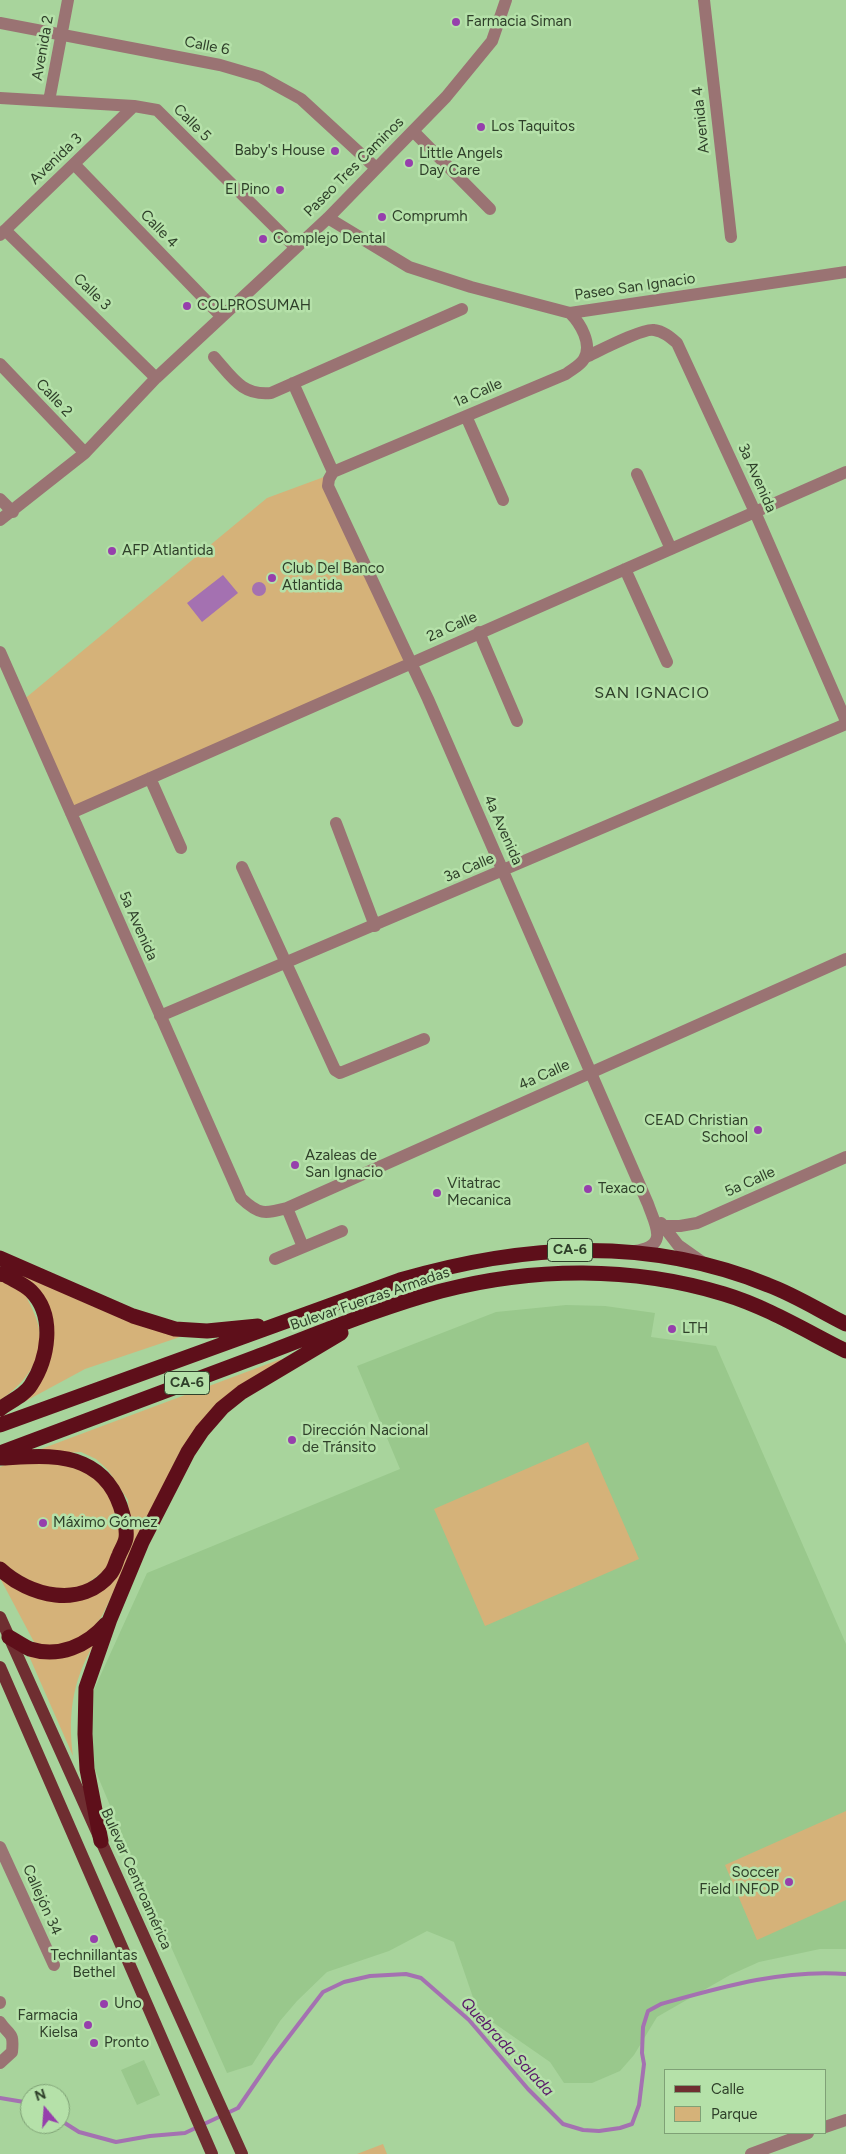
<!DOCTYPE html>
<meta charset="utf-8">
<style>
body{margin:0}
#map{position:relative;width:846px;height:2154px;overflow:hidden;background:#a8d49c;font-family:Figtree,sans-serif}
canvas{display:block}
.legend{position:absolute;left:664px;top:2069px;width:162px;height:65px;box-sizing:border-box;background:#b5e1a9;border:1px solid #7fa176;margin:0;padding:6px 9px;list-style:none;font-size:15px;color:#2f402a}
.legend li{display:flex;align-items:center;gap:10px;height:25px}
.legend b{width:25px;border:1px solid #7fa176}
.north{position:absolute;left:20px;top:2084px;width:50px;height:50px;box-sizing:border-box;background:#b5e1a9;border:1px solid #7fa176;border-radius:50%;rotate:342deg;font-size:14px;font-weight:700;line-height:20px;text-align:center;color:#2f402a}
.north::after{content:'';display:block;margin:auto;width:18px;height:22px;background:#963fac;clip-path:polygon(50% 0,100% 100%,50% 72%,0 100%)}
</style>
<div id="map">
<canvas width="846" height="2154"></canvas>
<ul class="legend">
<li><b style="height:6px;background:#6f2e31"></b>Calle</li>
<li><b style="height:14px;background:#d5b279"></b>Parque</li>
</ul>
<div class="north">N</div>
</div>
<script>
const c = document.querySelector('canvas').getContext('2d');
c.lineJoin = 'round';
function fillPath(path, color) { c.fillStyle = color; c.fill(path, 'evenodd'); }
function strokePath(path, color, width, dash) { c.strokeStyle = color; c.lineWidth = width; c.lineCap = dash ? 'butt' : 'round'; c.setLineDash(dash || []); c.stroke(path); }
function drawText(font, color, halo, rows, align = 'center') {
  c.font = font + ' Figtree,sans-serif'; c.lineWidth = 5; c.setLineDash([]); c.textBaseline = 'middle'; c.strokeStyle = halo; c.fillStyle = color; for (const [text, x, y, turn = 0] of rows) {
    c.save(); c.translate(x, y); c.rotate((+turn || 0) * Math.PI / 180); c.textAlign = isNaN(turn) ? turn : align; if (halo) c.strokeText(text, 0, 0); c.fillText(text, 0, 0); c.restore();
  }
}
const built = new Path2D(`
 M 566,1305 L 605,1306 L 655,1313 L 651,1337 L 716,1346 L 846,1644 L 846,1949 L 820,1949 L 759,1962 L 730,1975 L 657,2017 L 634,2055 L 620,2071 L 592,2083 L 564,2083 L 550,2062 L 478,2012 L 454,1942 L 427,1931 L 389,1951 L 327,1972 L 297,2001 L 280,2021 L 252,2065 L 227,2073 L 137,1870 L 91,1760 L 92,1694 L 147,1573 L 400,1469 L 357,1366 L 496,1312 Z
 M 144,2060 L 160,2095 L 137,2105 L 121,2070 Z`);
const green = new Path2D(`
 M 332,474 L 332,485 L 409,659 L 70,810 L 22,701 L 267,498 Z
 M 18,1273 L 180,1337 L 85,1369 L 11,1409 L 48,1353 L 40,1304 L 26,1296 C 31,1307 37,1317 39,1329 C 44,1360 24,1384 0,1400 L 0,1274 Z
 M 281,1359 L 282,1361 L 203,1422 L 179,1453 L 102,1616 C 81,1645 70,1654 34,1642 L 0,1578 L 42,1599 L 108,1580 L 130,1523 L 128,1500 L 108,1470 L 96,1459 L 81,1452 L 45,1454 L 41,1449 Z
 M 588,1442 L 639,1559 L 485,1626 L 434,1509 Z
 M 10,1463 L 78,1464 L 106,1484 L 123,1532 L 112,1565 L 80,1589 L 45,1591 L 0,1562 L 0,1467 Z
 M 98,1638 C 74,1674 67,1712 73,1756 L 29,1656 Z
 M 846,1811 L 846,1900 L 757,1940 L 725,1865 Z
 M 383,2144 L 387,2154 L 357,2154 Z`);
const water = new Path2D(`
 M 223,575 L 238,593 L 202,622 L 187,603 Z
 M252 589a7 7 0 1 1 14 0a7 7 0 1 1-14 0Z`);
const stream = new Path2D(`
 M 0,2098 L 30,2103
 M 60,2120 L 79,2132 L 116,2142 L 150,2136 L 185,2133 L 238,2108 L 271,2060 L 323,1992 L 344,1982 L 370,1976 L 406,1974 L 421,1978 L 469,2020 L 528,2089 L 563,2124 L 583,2130 L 599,2131 L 620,2128 L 632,2124 L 639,2105 L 644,2064 L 642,2053 L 643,2027 L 648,2011 L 661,2004 C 722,1987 783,1969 846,1974`);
const minor = new Path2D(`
 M 704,0 L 731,237
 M 0,23 L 220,65 L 261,77 L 301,99 L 376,168
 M 0,98 L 134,106 L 157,110 L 295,247
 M 49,101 L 68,0
 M 413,131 L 490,209
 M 74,164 L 221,316
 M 328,218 L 409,267 L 471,287 L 570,313 L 846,272
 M 5,230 L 156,378
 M 0,235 L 134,106
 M 214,357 C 232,377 242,396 271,393 L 462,309
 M 586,357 C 599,351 643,328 654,330 C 663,331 670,337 677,343 L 755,512 L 846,721
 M 0,364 L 85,453
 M 293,383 L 333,472
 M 466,416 L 503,500
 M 333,472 L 329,479 L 328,486 L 428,699 L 648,1204 C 656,1227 669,1246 635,1251
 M 333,472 L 566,374 C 572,369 580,366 584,359 C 593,344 580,323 570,313
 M 637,474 L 671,549
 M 0,499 L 13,512
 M 0,520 L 85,453 L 156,378 L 328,218 L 446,97 L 492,41 L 506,0
 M 625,569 L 667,662
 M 479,632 L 517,721
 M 0,652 L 241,1198 C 259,1215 264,1214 287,1208 L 846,959
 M 150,778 L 181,848
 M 71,813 L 846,472
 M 336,823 L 375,926
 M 242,867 L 335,1070 L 340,1073 L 424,1039
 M 160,1016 L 846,724
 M 287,1208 L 303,1247
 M 661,1223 L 678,1245 L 702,1262
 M 664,1226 L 680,1226 L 697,1223 L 846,1157
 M 275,1259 L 342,1231
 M 0,1847 L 54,1965
 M 0,2003 L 0,2002
 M 0,2022 C 10,2037 14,2031 12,2052 L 0,2063
 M 825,2127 L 846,2120
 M 751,2154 L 808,2133`);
const major = new Path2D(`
 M 0,1617 L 242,2154
 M 0,1667 L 212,2154`);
const highway = new Path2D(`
 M 0,1258 L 133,1316 L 175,1329 L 207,1331 L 258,1326
 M 0,1274 L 5,1275 C 13,1280 24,1284 31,1291 C 56,1316 48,1359 31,1385 C 25,1395 9,1402 0,1409
 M 0,1425 L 400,1280 C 523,1244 647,1236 768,1285 C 795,1295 820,1311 846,1324
 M 0,1453 C 85,1421 171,1389 256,1357 C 317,1334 378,1308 441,1291 C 534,1267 632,1266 724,1294 C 767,1307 806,1331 846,1351
 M 0,1458 C 26,1457 59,1453 83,1464 C 106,1474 117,1492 123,1515 C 125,1522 127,1531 126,1538 C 125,1544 121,1550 119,1555 C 116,1561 115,1568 111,1573 C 82,1610 29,1596 0,1569
 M 9,1637 C 16,1641 23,1646 30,1649 C 59,1658 87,1646 106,1624
 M 101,1841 L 87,1769 L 85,1734 L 86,1688 L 110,1619 L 142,1542 L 188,1452 L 202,1431 L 222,1408 L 242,1392 L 341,1333`);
const markers = [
 [456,22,5,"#963fac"],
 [481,127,5,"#963fac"],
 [335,151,5,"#963fac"],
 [409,163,5,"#963fac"],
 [280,190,5,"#963fac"],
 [382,217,5,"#963fac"],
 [263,239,5,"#963fac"],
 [187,306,5,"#963fac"],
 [112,551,5,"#963fac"],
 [272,578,5,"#963fac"],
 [758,1130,5,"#963fac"],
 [295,1165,5,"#963fac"],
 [588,1189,5,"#963fac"],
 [437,1193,5,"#963fac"],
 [672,1329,5,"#963fac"],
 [292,1440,5,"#963fac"],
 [43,1523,5,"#963fac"],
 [789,1882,5,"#963fac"],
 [94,1939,5,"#963fac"],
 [104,2004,5,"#963fac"],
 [88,2025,5,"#963fac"],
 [94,2043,5,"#963fac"]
];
const shields = [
 [570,1250,45],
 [187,1383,45]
];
const shieldNames = [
 ["CA-6",570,1250],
 ["CA-6",187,1383]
];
const poiNames = [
 ["Farmacia Siman",466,22],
 ["Los Taquitos",491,127],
 ["Baby's House",325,151,"right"],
 ["Little Angels",419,154],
 ["Day Care",419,171],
 ["El Pino",270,190,"right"],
 ["Comprumh",392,217],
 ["Complejo Dental",273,239],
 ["COLPROSUMAH",197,306],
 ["AFP Atlantida",122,551],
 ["Club Del Banco",282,569],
 ["Atlantida",282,586],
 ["CEAD Christian",748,1121,"right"],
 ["School",748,1138,"right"],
 ["Azaleas de",305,1156],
 ["San Ignacio",305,1173],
 ["Vitatrac",447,1184],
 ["Mecanica",447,1201],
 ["Texaco",598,1189],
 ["LTH",682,1329],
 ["Dirección Nacional",302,1431],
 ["de Tránsito",302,1448],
 ["Máximo Gómez",53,1523],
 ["Soccer",779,1873,"right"],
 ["Field INFOP",779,1890,"right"],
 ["Technillantas",94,1956,"center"],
 ["Bethel",94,1973,"center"],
 ["Uno",114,2004],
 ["Farmacia",78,2016,"right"],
 ["Kielsa",78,2033,"right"],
 ["Pronto",104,2043]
];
const streetNames = [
 ["Calle 6",207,46,11],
 ["Avenida 2",43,48,-80],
 ["Avenida 4",701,120,-96],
 ["Calle 5",192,123,45],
 ["Avenida 3",56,159,-44],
 ["Paseo Tres Caminos",354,167,-45],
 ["Calle 4",159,229,46],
 ["Paseo San Ignacio",635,287,-8],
 ["Calle 3",92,292,44],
 ["1a Calle",478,393,-23],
 ["Calle 2",54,398,47],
 ["3a Avenida",757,478,66],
 ["2a Calle",452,627,-24],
 ["4a Avenida",503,830,66],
 ["3a Calle",469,868,-23],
 ["5a Avenida",138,926,66],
 ["4a Calle",544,1075,-24],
 ["5a Calle",750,1182,-24],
 ["Bulevar Fuerzas Armadas",370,1299,-19],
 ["Bulevar Centroamérica",136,1879,66],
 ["Callejón 34",42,1900,66]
];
const neighbourhoodNames = [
 ["SAN IGNACIO",652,693]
];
const waterNames = [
 ["Quebrada Salada",507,2047,47]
];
fillPath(built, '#99c88c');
fillPath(green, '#d5b279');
fillPath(water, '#a471b1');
strokePath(stream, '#a471b1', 4);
strokePath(minor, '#9a7373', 12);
strokePath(major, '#6f2e31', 12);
strokePath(highway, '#5e0f1a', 15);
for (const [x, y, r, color] of markers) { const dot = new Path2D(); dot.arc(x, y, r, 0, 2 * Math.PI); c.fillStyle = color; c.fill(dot); strokePath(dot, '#b5e1a9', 2); }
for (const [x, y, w] of shields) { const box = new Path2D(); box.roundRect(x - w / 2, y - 11.5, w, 23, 4); c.fillStyle = '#b5e1a9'; c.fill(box); strokePath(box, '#2f402a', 1); }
drawText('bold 14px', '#2f402a', null, shieldNames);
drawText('15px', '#2f402a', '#b5e1a9', poiNames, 'left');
drawText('15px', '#2f402a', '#b5e1a9', streetNames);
c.letterSpacing = '1px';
drawText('16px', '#2f402a', '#b5e1a9', neighbourhoodNames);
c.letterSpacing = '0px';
drawText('italic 16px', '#591969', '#b5e1a9', waterNames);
</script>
